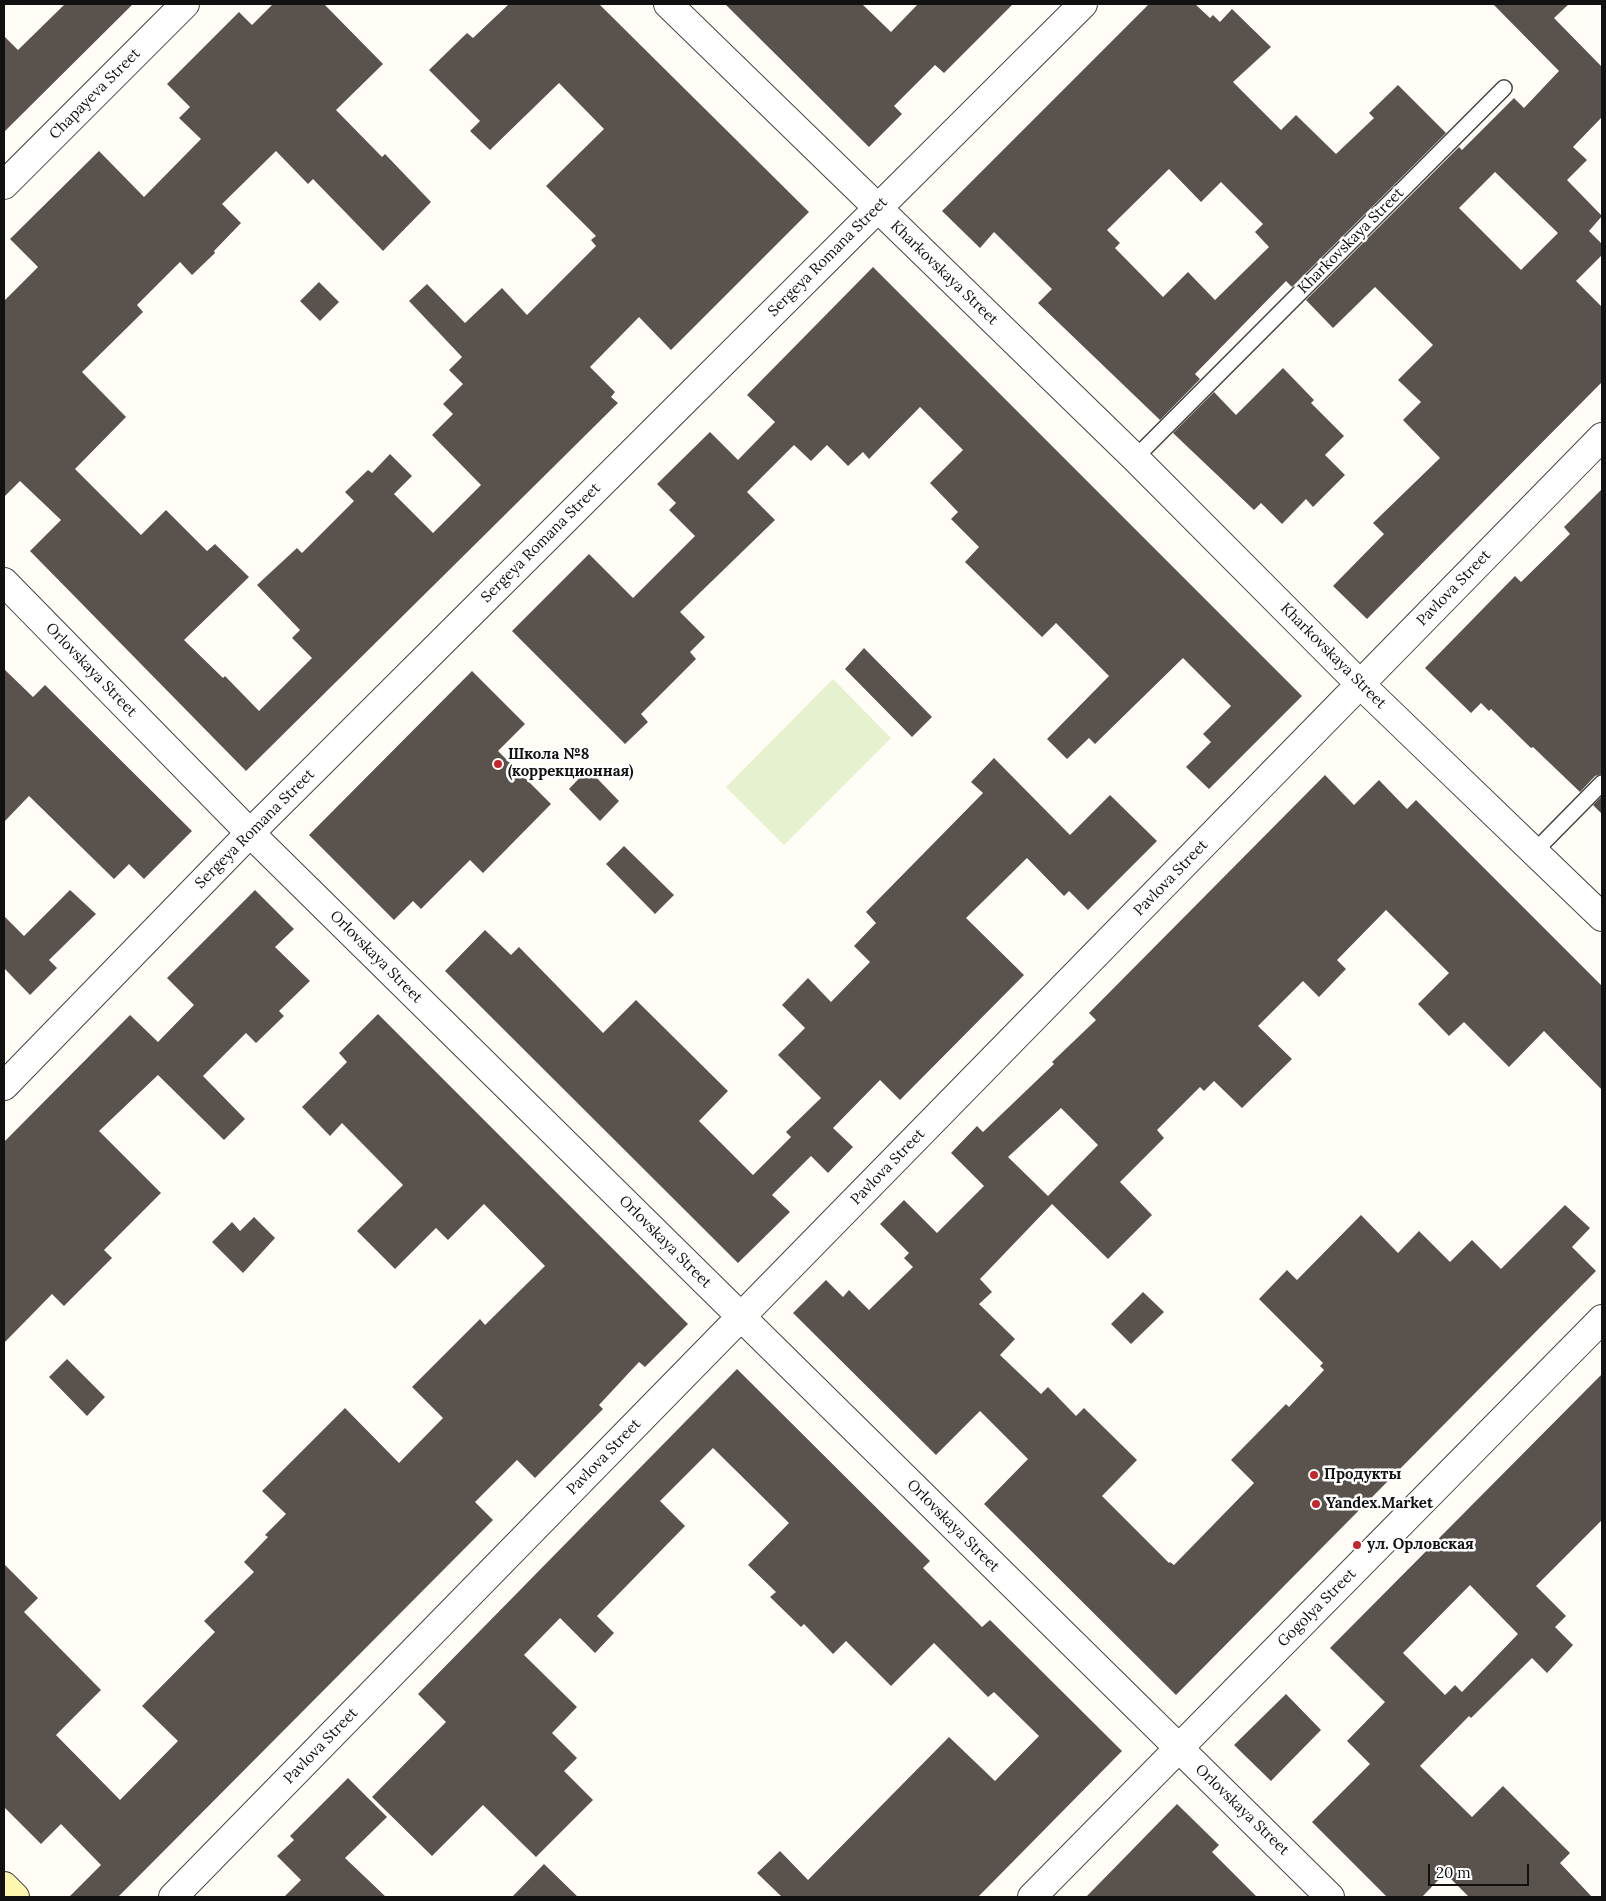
<!DOCTYPE html>
<meta charset="utf-8">
<style>
body{margin:0}
#map{position:relative;width:1606px;height:1901px;overflow:hidden;background:#fffdf5;font-family:Lora,serif}
canvas{display:block}
.frame{position:absolute;inset:0;border:5px solid #111;pointer-events:none}
.scale{position:absolute;left:1428px;top:1864px;width:101px;height:22px;box-sizing:border-box;border:2px solid #111;border-top:0;padding-left:6px;font-size:15px;line-height:18px;white-space:nowrap;color:#111;-webkit-text-stroke:4px #fff;paint-order:stroke}
</style>
<div id="map">
<canvas width="1606" height="1901"></canvas>
<div class="frame"></div>
<div class="scale">20 m</div>
</div>
<script>
const c = document.querySelector('canvas').getContext('2d');
c.lineJoin = 'round';
function fillPath(path, color) { c.fillStyle = color; c.fill(path, 'evenodd'); }
function strokePath(path, color, width, dash) { c.strokeStyle = color; c.lineWidth = width; c.lineCap = dash ? 'butt' : 'round'; c.setLineDash(dash || []); c.stroke(path); }
function drawText(font, color, halo, rows, align = 'center') {
  c.font = font + ' Lora,serif'; c.lineWidth = 5; c.setLineDash([]); c.textBaseline = 'middle'; c.strokeStyle = halo; c.fillStyle = color; for (const [text, x, y, turn = 0] of rows) {
    c.save(); c.translate(x, y); c.rotate((+turn || 0) * Math.PI / 180); c.textAlign = isNaN(turn) ? turn : align; if (halo) c.strokeText(text, 0, 0); c.fillText(text, 0, 0); c.restore();
  }
}
const pitch = new Path2D(`
 M 833,679 L 891,738 L 784,845 L 726,787 Z`);
const building = new Path2D(`
 M 65,4 L 133,4 L 4,132 L 4,36 L 18,50 Z
 M 273,4 L 324,4 L 383,64 L 336,110 L 382,157 L 385,154 L 431,202 L 383,251 L 313,179 L 308,184 L 276,151 L 222,204 L 241,223 L 214,251 L 215,253 L 192,275 L 180,262 L 137,305 L 143,312 L 82,372 L 126,417 L 75,469 L 141,535 L 166,510 L 207,551 L 215,544 L 249,577 L 184,640 L 223,678 L 225,676 L 259,711 L 312,658 L 292,638 L 300,630 L 257,585 L 297,548 L 302,553 L 354,501 L 345,492 L 368,470 L 372,473 L 390,454 L 412,476 L 394,494 L 433,533 L 481,485 L 432,435 L 453,414 L 443,404 L 463,384 L 449,370 L 462,357 L 409,301 L 427,284 L 465,323 L 502,288 L 527,315 L 596,246 L 591,240 L 596,236 L 546,186 L 604,129 L 559,83 L 490,150 L 470,131 L 480,121 L 429,70 L 467,33 L 473,38 L 509,4 L 599,4 L 809,212 L 671,350 L 639,317 L 590,367 L 615,392 L 611,397 L 618,403 L 246,771 L 30,551 L 61,520 L 20,481 L 4,497 L 4,301 L 38,267 L 10,239 L 99,151 L 144,197 L 201,139 L 179,118 L 190,107 L 167,84 L 239,12 L 252,25 Z
 M 725,4 L 862,4 L 891,32 L 918,4 L 1013,4 L 944,73 L 935,65 L 894,106 L 902,114 L 869,147 Z
 M 1149,4 L 1195,4 L 1210,18 L 1213,15 L 1220,22 L 1232,9 L 1271,47 L 1233,82 L 1281,130 L 1296,115 L 1336,154 L 1374,118 L 1369,113 L 1398,85 L 1446,133 L 1292,287 L 1286,281 L 1195,374 L 1200,379 L 1160,420 L 1038,303 L 1052,289 L 994,232 L 980,248 L 942,211 ZM 1169,169 L 1201,202 L 1221,182 L 1263,224 L 1255,232 L 1269,247 L 1215,300 L 1188,272 L 1163,297 L 1115,248 L 1120,243 L 1107,230 Z
 M 1493,4 L 1569,4 L 1554,18 L 1602,67 L 1602,117 L 1573,147 L 1587,160 L 1567,180 L 1602,216 L 1589,231 L 1602,244 L 1602,255 L 1576,281 L 1602,307 L 1602,382 L 1367,619 L 1333,586 L 1384,534 L 1373,523 L 1440,458 L 1403,420 L 1421,402 L 1398,380 L 1433,345 L 1375,287 L 1333,328 L 1306,300 L 1459,147 L 1462,150 L 1514,98 L 1524,108 L 1559,71 ZM 1495,172 L 1558,233 L 1521,270 L 1459,208 Z
 M 873,267 L 1302,696 L 1209,789 L 1186,767 L 1211,742 L 1203,734 L 1231,706 L 1183,658 L 1095,744 L 1089,738 L 1067,759 L 1047,739 L 1109,676 L 1056,623 L 1042,637 L 965,562 L 979,547 L 951,519 L 958,512 L 930,483 L 963,450 L 920,407 L 869,459 L 863,452 L 848,466 L 827,445 L 811,461 L 794,445 L 747,492 L 775,520 L 680,612 L 705,637 L 690,652 L 696,659 L 641,714 L 648,722 L 625,744 L 512,631 L 589,554 L 633,598 L 695,536 L 669,510 L 676,503 L 657,484 L 710,432 L 738,460 L 775,422 L 747,395 Z
 M 319,282 L 339,302 L 320,321 L 300,301 Z
 M 1283,368 L 1314,400 L 1311,403 L 1344,436 L 1325,455 L 1345,475 L 1313,507 L 1306,499 L 1282,524 L 1261,503 L 1254,510 L 1173,433 L 1214,392 L 1236,415 Z
 M 1602,489 L 1602,774 L 1595,776 L 1580,792 L 1533,747 L 1531,748 L 1491,709 L 1489,711 L 1481,703 L 1471,713 L 1425,668 L 1515,576 L 1521,582 L 1570,534 L 1564,527 Z
 M 864,648 L 932,717 L 912,737 L 845,669 Z
 M 4,669 L 33,697 L 45,685 L 192,831 L 144,879 L 129,864 L 114,879 L 29,796 L 4,822 Z
 M 472,671 L 525,724 L 498,751 L 551,804 L 483,873 L 470,860 L 421,909 L 413,901 L 394,920 L 309,835 Z
 M 994,758 L 1070,835 L 1110,795 L 1157,841 L 1088,910 L 1069,891 L 1064,896 L 1027,858 L 966,918 L 1024,975 L 900,1100 L 880,1080 L 833,1128 L 853,1147 L 828,1173 L 811,1156 L 772,1195 L 790,1212 L 738,1263 L 445,971 L 485,930 L 511,955 L 519,947 L 603,1033 L 636,1000 L 728,1091 L 699,1121 L 753,1175 L 791,1137 L 786,1132 L 821,1098 L 778,1055 L 805,1028 L 782,1005 L 808,978 L 831,1002 L 870,962 L 854,946 L 876,923 L 866,912 L 983,793 L 971,782 Z
 M 588,769 L 619,801 L 600,821 L 569,789 Z
 M 1325,775 L 1354,805 L 1379,780 L 1407,809 L 1416,800 L 1602,986 L 1602,1090 L 1544,1031 L 1509,1067 L 1464,1022 L 1449,1036 L 1418,1004 L 1449,973 L 1386,910 L 1337,960 L 1346,969 L 1319,997 L 1303,981 L 1258,1026 L 1292,1059 L 1242,1108 L 1214,1081 L 1204,1091 L 1200,1087 L 1157,1130 L 1164,1138 L 1120,1182 L 1152,1215 L 1108,1259 L 1052,1204 L 980,1279 L 992,1292 L 979,1304 L 1015,1339 L 1000,1355 L 1041,1394 L 1048,1387 L 1076,1416 L 1084,1408 L 1137,1460 L 1102,1496 L 1169,1563 L 1170,1562 L 1174,1565 L 1254,1483 L 1231,1460 L 1286,1404 L 1289,1407 L 1324,1370 L 1320,1366 L 1323,1363 L 1259,1299 L 1287,1270 L 1297,1280 L 1361,1215 L 1398,1253 L 1419,1231 L 1450,1262 L 1472,1240 L 1501,1269 L 1565,1205 L 1590,1228 L 1572,1247 L 1596,1271 L 1176,1695 L 984,1504 L 1028,1459 L 980,1411 L 936,1455 L 793,1313 L 826,1280 L 843,1297 L 849,1290 L 869,1310 L 913,1267 L 904,1258 L 909,1253 L 880,1224 L 904,1200 L 937,1233 L 984,1186 L 951,1153 L 977,1126 L 983,1132 L 1054,1064 L 1052,1062 L 1096,1020 L 1089,1013 ZM 1061,1108 L 1098,1145 L 1048,1196 L 1008,1157 Z
 M 1602,796 L 1602,814 L 1593,805 Z
 M 624,846 L 674,895 L 655,914 L 606,864 Z
 M 70,890 L 96,914 L 49,960 L 57,968 L 30,995 L 4,968 L 4,916 L 24,936 Z
 M 255,890 L 294,929 L 275,947 L 310,981 L 279,1011 L 284,1016 L 256,1043 L 246,1033 L 203,1076 L 245,1119 L 224,1140 L 158,1075 L 99,1131 L 161,1193 L 104,1250 L 112,1258 L 64,1306 L 52,1294 L 4,1343 L 4,1142 L 130,1015 L 158,1042 L 194,1005 L 167,978 Z
 M 378,1014 L 688,1324 L 645,1367 L 639,1362 L 599,1405 L 603,1409 L 535,1478 L 517,1460 L 475,1502 L 493,1520 L 118,1897 L 69,1897 L 101,1865 L 61,1824 L 41,1844 L 4,1807 L 4,1564 L 38,1598 L 24,1612 L 101,1690 L 56,1735 L 120,1800 L 178,1741 L 142,1706 L 215,1632 L 204,1621 L 254,1572 L 244,1562 L 268,1537 L 265,1535 L 286,1514 L 262,1491 L 345,1408 L 399,1463 L 443,1418 L 412,1387 L 480,1319 L 485,1325 L 545,1266 L 484,1204 L 448,1240 L 436,1228 L 395,1269 L 357,1231 L 403,1185 L 342,1123 L 330,1136 L 302,1107 L 347,1062 L 339,1053 Z
 M 254,1217 L 275,1238 L 243,1273 L 212,1242 L 232,1222 L 240,1231 Z
 M 1143,1292 L 1164,1312 L 1131,1344 L 1111,1324 Z
 M 67,1359 L 105,1397 L 87,1416 L 49,1377 Z
 M 737,1369 L 930,1561 L 923,1568 L 982,1627 L 990,1620 L 1122,1751 L 978,1897 L 782,1897 L 757,1873 L 780,1851 L 808,1880 L 949,1737 L 995,1781 L 1039,1736 L 994,1692 L 988,1697 L 934,1643 L 891,1686 L 846,1641 L 833,1654 L 804,1624 L 801,1627 L 770,1597 L 776,1592 L 748,1565 L 789,1523 L 713,1448 L 660,1501 L 685,1526 L 597,1616 L 614,1633 L 595,1653 L 560,1618 L 524,1655 L 577,1707 L 552,1733 L 577,1758 L 564,1771 L 593,1800 L 536,1857 L 483,1805 L 432,1856 L 372,1797 L 446,1722 L 418,1694 Z
 M 1602,1374 L 1602,1520 L 1536,1586 L 1566,1616 L 1555,1627 L 1573,1645 L 1547,1673 L 1532,1658 L 1471,1718 L 1469,1716 L 1420,1766 L 1472,1817 L 1503,1786 L 1570,1853 L 1560,1863 L 1592,1897 L 1469,1897 L 1445,1873 L 1422,1897 L 1387,1897 L 1312,1822 L 1370,1764 L 1347,1741 L 1385,1702 L 1330,1648 ZM 1470,1585 L 1518,1634 L 1462,1692 L 1455,1685 L 1445,1695 L 1403,1653 Z
 M 1286,1694 L 1321,1730 L 1271,1781 L 1234,1745 Z
 M 348,1778 L 387,1817 L 345,1858 L 386,1897 L 284,1897 L 301,1880 L 277,1856 L 294,1840 L 290,1836 Z
 M 1177,1804 L 1219,1845 L 1212,1852 L 1257,1897 L 1086,1897 Z
 M 544,1864 L 578,1897 L 512,1897 Z`);
const service = new Path2D(`
 M 1135,458 L 1504,88
 M 1534,852 L 1602,783`);
const minor = new Path2D(`
 M 668,4 L 1135,458 L 1360,684 L 1602,917
 M 4,185 L 185,4
 M 4,582 L 250,833 L 1330,1897
 M 173,1897 L 1602,437`);
const tertiary = new Path2D(`
 M 4,1086 L 250,833 L 1083,4
 M 1032,1897 L 1602,1319`);
const secondary = new Path2D(`
 M 4,1886 L 15,1897`);
const markers = [
 [498,764,5,"#c4262e"],
 [1314,1475,5,"#c4262e"],
 [1316,1504,5,"#c4262e"],
 [1357,1545,5,"#c4262e"]
];
const streetNames = [
 ["Chapayeva Street",95,94,-45],
 ["Kharkovskaya Street",1351,241,-45],
 ["Sergeya Romana Street",828,257,-45],
 ["Kharkovskaya Street",944,273,44],
 ["Sergeya Romana Street",541,543,-45],
 ["Pavlova Street",1454,588,-46],
 ["Kharkovskaya Street",1333,656,45],
 ["Orlovskaya Street",91,670,46],
 ["Sergeya Romana Street",255,829,-45],
 ["Pavlova Street",1171,878,-46],
 ["Orlovskaya Street",376,957,45],
 ["Pavlova Street",888,1167,-46],
 ["Orlovskaya Street",665,1242,45],
 ["Pavlova Street",604,1457,-46],
 ["Orlovskaya Street",953,1526,45],
 ["Gogolya Street",1317,1608,-45],
 ["Pavlova Street",321,1746,-46],
 ["Orlovskaya Street",1242,1810,44]
];
const poiNames = [
 ["Школа №8",508,755],
 ["(коррекционная)",508,772],
 ["Продукты",1324,1475],
 ["Yandex.Market",1326,1504],
 ["ул. Орловская",1367,1545]
];
fillPath(pitch, '#e6f2cf');
fillPath(building, '#5a524d');
strokePath(service, '#444', 18);
strokePath(minor, '#444', 30);
strokePath(tertiary, '#444', 30);
strokePath(secondary, '#333', 30);
strokePath(service, '#fff', 15);
strokePath(minor, '#fff', 28);
strokePath(tertiary, '#fff', 28);
strokePath(secondary, '#fff6b0', 28);
for (const [x, y, r, color] of markers) { const dot = new Path2D(); dot.arc(x, y, r, 0, 2 * Math.PI); c.fillStyle = color; c.fill(dot); strokePath(dot, '#fff', 2); }
drawText('15px', '#111', '#fff', streetNames);
drawText('bold 15px', '#111', '#fff', poiNames, 'left');
</script>
